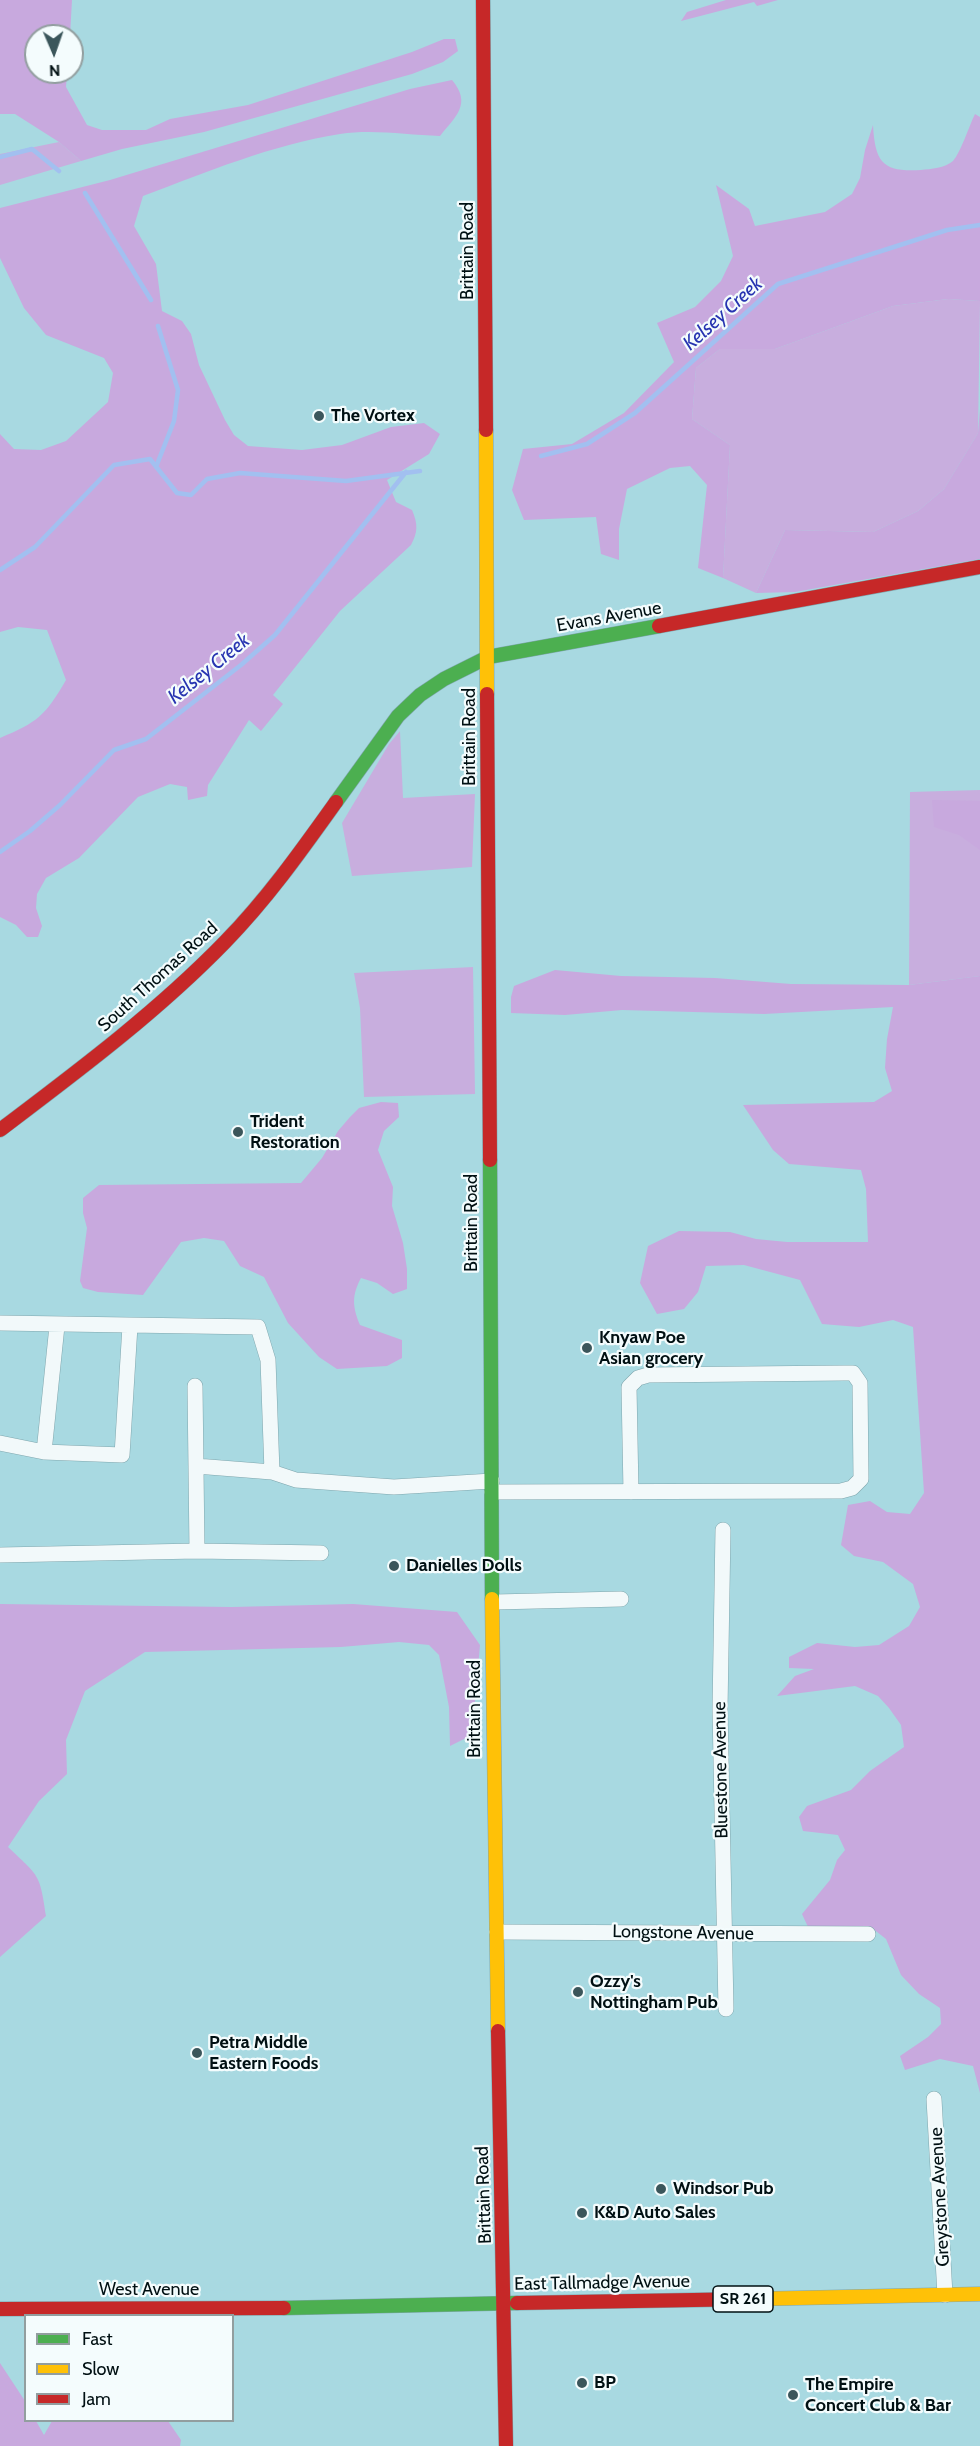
<!DOCTYPE html>
<style>
body{margin:0}
#map{position:relative;width:980px;height:2446px;overflow:hidden;background:#a8d9e1;font-family:Cabin,sans-serif}
canvas{display:block}
.legend{position:absolute;left:24px;top:2314px;width:210px;height:108px;box-sizing:border-box;background:#f4fcfd;border:2px solid #929e9f;margin:0;padding:8px 10px;list-style:none;font-size:18px;color:#001013}
.legend li{display:flex;align-items:center;gap:12px;height:30px}
.legend b{width:30px;border:2px solid #929e9f}
.north{position:absolute;left:24px;top:24px;width:60px;height:60px;box-sizing:border-box;background:#f4fcfd;border:2px solid #929e9f;border-radius:50%;rotate:178deg;font-size:16px;font-weight:700;line-height:24px;text-align:center;color:#001013}
.north::after{content:'';display:block;margin:auto;width:21px;height:27px;background:#3b565b;clip-path:polygon(50% 0,100% 100%,50% 72%,0 100%)}
</style>
<div id="map">
<canvas width="980" height="2446"></canvas>
<ul class="legend">
<li><b style="height:8px;background:#4caf50"></b>Fast</li>
<li><b style="height:8px;background:#ffc107"></b>Slow</li>
<li><b style="height:8px;background:#c62828"></b>Jam</li>
</ul>
<div class="north">N</div>
</div>
<script>
const c = document.querySelector('canvas').getContext('2d');
c.lineJoin = 'round';
function fillPath(path, color) { c.fillStyle = color; c.fill(path, 'evenodd'); }
function strokePath(path, color, width, dash) { c.strokeStyle = color; c.lineWidth = width; c.lineCap = dash ? 'butt' : 'round'; c.setLineDash(dash || []); c.stroke(path); }
function drawText(font, color, halo, rows, align = 'center') {
  c.font = font + ' Cabin,sans-serif'; c.lineWidth = 4.5; c.setLineDash([]); c.textBaseline = 'middle'; c.strokeStyle = halo; c.fillStyle = color; for (const [text, x, y, turn = 0] of rows) {
    c.save(); c.translate(x, y); c.rotate((+turn || 0) * Math.PI / 180); c.textAlign = isNaN(turn) ? turn : align; if (halo) c.strokeText(text, 0, 0); c.fillText(text, 0, 0); c.restore();
  }
}
const green = new Path2D(`
 M 59,142 L 81,161 L 0,185 L 0,154 Z
 M 948,299 L 980,301 L 978,433 L 944,489 L 918,511 L 873,532 L 785,530 L 756,593 L 723,578 L 730,445 L 692,419 L 696,368 L 720,349 L 775,349 L 893,306 Z
 M 400,731 L 403,798 L 475,794 L 472,867 L 352,876 L 342,823 L 389,744 Z
 M 980,790 L 980,976 L 909,985 L 910,792 Z
 M 473,967 L 475,1094 L 364,1097 L 360,1008 L 354,973 Z`);
const forest = new Path2D(`
 M 0,0 L 72,0 L 70,36 L 36,36 L 36,72 L 67,72 L 66,87 L 87,125 L 102,130 L 146,130 L 170,119 L 248,105 L 412,52 L 444,39 L 455,39 L 458,51 L 443,62 L 412,74 L 204,132 L 122,149 L 81,161 L 59,142 L 15,114 L 0,114 Z
 M 726,0 L 778,0 L 757,6 L 754,2 L 681,21 L 687,12 Z
 M 452,80 C 472,104 456,116 440,136 C 407,135 373,129 340,134 C 271,145 207,172 143,196 L 134,226 L 156,264 L 162,311 L 182,321 L 191,334 L 199,365 L 225,420 L 234,435 L 248,446 L 302,450 L 342,445 L 391,427 L 424,423 L 440,434 L 429,454 L 387,480 L 396,502 L 412,510 C 418,524 418,532 411,545 L 340,611 L 273,695 L 283,704 L 261,731 L 249,720 L 208,785 L 207,796 L 188,800 L 187,787 L 170,784 L 138,797 L 79,858 L 46,878 L 37,894 L 36,908 L 42,926 L 38,937 L 27,937 L 16,925 L 0,917 L 0,738 C 38,722 45,716 66,680 L 47,630 L 18,627 L 0,632 L 0,434 L 14,449 L 41,450 L 66,441 L 108,402 L 113,373 L 104,358 L 46,335 L 24,308 L 0,258 L 0,208 L 110,180 L 410,89 Z
 M 975,114 L 980,117 L 980,301 L 948,299 L 893,306 L 775,349 L 720,349 L 696,368 L 692,419 L 730,445 L 723,578 L 698,568 L 707,485 L 690,466 L 670,468 L 627,489 L 619,529 L 619,560 L 601,554 L 596,517 L 524,520 L 512,490 L 523,449 L 572,444 L 624,413 L 674,362 L 657,323 L 695,307 L 721,281 L 733,256 L 716,185 L 749,209 L 755,226 L 825,212 L 852,194 L 860,178 L 865,150 L 873,125 C 875,164 884,172 921,170 C 931,169 945,168 953,161 C 961,152 969,126 975,114 Z
 M 980,409 L 980,559 L 795,592 L 756,593 L 785,530 L 873,532 L 918,511 L 944,489 L 978,433 Z
 M 932,800 L 980,801 L 980,850 L 959,835 L 934,827 Z
 M 555,970 L 621,976 L 715,978 L 791,984 L 909,985 L 980,976 L 980,2093 L 973,2066 L 940,2059 L 905,2070 L 900,2056 L 928,2037 L 941,2024 L 940,2008 L 919,1994 L 901,1975 L 886,1939 L 872,1928 L 808,1927 L 802,1914 L 830,1880 L 837,1860 L 845,1850 L 838,1835 L 803,1831 L 799,1817 L 807,1806 L 851,1790 L 870,1771 L 904,1747 L 901,1725 L 889,1708 L 878,1696 L 855,1686 L 777,1696 L 795,1676 L 814,1669 L 789,1668 L 789,1657 L 817,1643 L 855,1647 L 879,1645 L 909,1626 L 920,1607 L 913,1584 L 883,1562 L 854,1556 L 841,1545 L 848,1505 L 870,1501 L 887,1512 L 910,1514 L 924,1493 L 913,1327 L 893,1320 L 859,1327 L 822,1324 L 800,1280 L 744,1265 L 706,1266 L 698,1292 L 684,1309 L 657,1314 L 640,1283 L 648,1246 L 679,1231 L 730,1232 L 756,1239 L 787,1242 L 868,1242 L 866,1189 L 861,1170 L 789,1164 L 773,1150 L 743,1105 L 874,1102 L 892,1091 L 885,1068 L 887,1039 L 893,1007 L 764,1014 L 622,1010 L 565,1015 L 511,1013 L 511,997 L 514,986 Z
 M 381,1102 L 398,1103 L 399,1117 L 384,1131 L 378,1150 L 393,1187 L 392,1206 L 403,1243 L 407,1269 L 407,1289 L 393,1294 L 377,1283 L 361,1278 C 352,1295 352,1306 360,1325 L 402,1340 L 402,1358 L 387,1366 L 337,1369 L 319,1357 L 288,1323 L 264,1277 L 240,1266 L 224,1241 L 204,1238 L 181,1242 L 143,1295 L 98,1292 L 83,1288 L 80,1281 L 87,1228 L 83,1213 L 83,1198 L 99,1185 L 301,1183 L 322,1158 L 338,1131 L 350,1117 L 359,1108 Z
 M 0,1604 L 232,1607 L 353,1604 L 457,1612 L 480,1645 L 472,1735 L 450,1746 L 449,1707 L 439,1655 L 429,1645 L 399,1642 L 341,1647 L 145,1652 L 85,1691 L 66,1740 L 67,1774 L 39,1801 L 8,1847 C 38,1876 40,1872 46,1916 L 0,1957 Z
 M 0,2363 L 25,2401 L 26,2420 L 36,2421 L 44,2435 L 52,2421 L 168,2421 L 181,2440 L 180,2446 L 0,2446 Z`);
const stream = new Path2D(`
 M 0,157 L 32,149 L 59,171
 M 85,193 L 151,300
 M 541,456 L 587,444 L 635,413 L 778,284 L 947,230 L 980,225
 M 156,467 L 174,421 L 178,390 L 158,326
 M 0,570 L 35,547 L 114,465 L 150,459 L 177,493 L 191,495 L 207,479 L 240,473 L 346,481 L 420,471
 M 0,852 L 30,831 L 60,805 L 114,750 L 146,739 L 241,665 L 275,635 L 406,472`);
const street = new Path2D(`
 M 0,1323 L 258,1327 L 268,1360 L 272,1472
 M 195,1386 L 197,1551
 M 0,1443 L 44,1452 L 122,1455 L 130,1326
 M 44,1452 L 57,1326
 M 196,1466 L 272,1472 L 296,1480 L 394,1487 L 492,1481
 M 492,1492 L 841,1491 L 852,1488 L 861,1479 L 860,1383 L 853,1373 L 844,1373 L 648,1375 L 638,1378 L 629,1387 L 631,1492
 M 723,1530 L 720,1709 L 726,2009
 M 0,1555 L 197,1551 L 321,1553
 M 495,1602 L 621,1599
 M 497,1932 L 868,1934
 M 934,2099 L 945,2295`);
const fast = new Path2D(`
 M 336,802 L 398,716 L 420,695 L 444,679 L 488,657 L 659,626
 M 490,1160 L 492,1599
 M 284,2308 L 517,2303`);
const slow = new Path2D(`
 M 486,430 L 487,694
 M 492,1599 L 498,2031
 M 752,2299 L 980,2294`);
const jam = new Path2D(`
 M 483,0 L 486,430
 M 659,626 L 980,567
 M 487,694 L 490,1160
 M 0,1130 C 78,1071 157,1012 225,942 C 267,899 301,851 336,802
 M 498,2031 L 506,2446
 M 517,2303 L 752,2299
 M 0,2309 L 284,2308`);
const markers = [
 [319,416,6,"#3b565b"],
 [238,1132,6,"#3b565b"],
 [587,1348,6,"#3b565b"],
 [394,1566,6,"#3b565b"],
 [578,1992,6,"#3b565b"],
 [197,2053,6,"#3b565b"],
 [661,2189,6,"#3b565b"],
 [582,2213,6,"#3b565b"],
 [582,2383,6,"#3b565b"],
 [793,2395,6,"#3b565b"]
];
const shields = [
 [743,2299,60]
];
const shieldNames = [
 ["SR 261",743,2299]
];
const streetNames = [
 ["Brittain Road",468,251,-90],
 ["Evans Avenue",609,617,-10],
 ["Brittain Road",470,737,-90],
 ["South Thomas Road",158,977,-42],
 ["Brittain Road",472,1223,-90],
 ["Brittain Road",475,1709,-90],
 ["Bluestone Avenue",721,1770,-91],
 ["Longstone Avenue",683,1933,1],
 ["Brittain Road",484,2195,-92],
 ["Greystone Avenue",940,2197,-93],
 ["East Tallmadge Avenue",602,2283,-1],
 ["West Avenue",149,2290]
];
const poiNames = [
 ["The Vortex",331,416],
 ["Trident",250,1122],
 ["Restoration",250,1143],
 ["Knyaw Poe",599,1338],
 ["Asian grocery",599,1359],
 ["Danielles Dolls",406,1566],
 ["Ozzy's",590,1982],
 ["Nottingham Pub",590,2003],
 ["Petra Middle",209,2043],
 ["Eastern Foods",209,2064],
 ["Windsor Pub",673,2189],
 ["K&D Auto Sales",594,2213],
 ["BP",594,2383],
 ["The Empire",805,2385],
 ["Concert Club & Bar",805,2406]
];
const waterNames = [
 ["Kelsey Creek",723,314,-42],
 ["Kelsey Creek",209,669,-39]
];
fillPath(green, '#c8aede');
fillPath(forest, '#c8a9de');
strokePath(stream, '#a2c0f0', 4.5);
strokePath(street, '#7fa6ad', 16);
strokePath(fast, '#7fa6ad', 15);
strokePath(slow, '#7fa6ad', 15);
strokePath(jam, '#7fa6ad', 15);
strokePath(street, '#f2f9fa', 15);
strokePath(fast, '#4caf50', 14);
strokePath(slow, '#ffc107', 14);
strokePath(jam, '#c62828', 14);
for (const [x, y, r, color] of markers) { const dot = new Path2D(); dot.arc(x, y, r, 0, 2 * Math.PI); c.fillStyle = color; c.fill(dot); strokePath(dot, '#f4fcfd', 2); }
for (const [x, y, w] of shields) { const box = new Path2D(); box.roundRect(x - w / 2, y - 13, w, 26, 4.5); c.fillStyle = '#f4fcfd'; c.fill(box); strokePath(box, '#001013', 1.5); }
drawText('bold 16px', '#001013', null, shieldNames);
drawText('18px', '#001013', '#f4fcfd', streetNames);
drawText('bold 18px', '#001013', '#f4fcfd', poiNames, 'left');
drawText('italic 20px', '#2734b1', '#f4fcfd', waterNames);
</script>
